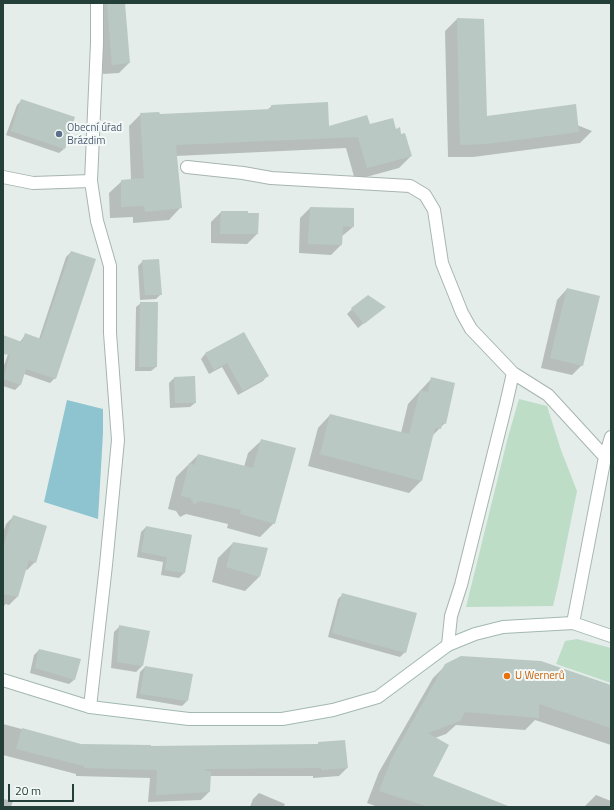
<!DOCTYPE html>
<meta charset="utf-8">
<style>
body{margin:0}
#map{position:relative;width:614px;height:810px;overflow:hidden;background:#e4ede9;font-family:"Titillium Web",sans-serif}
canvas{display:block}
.frame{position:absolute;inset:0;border:4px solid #243e38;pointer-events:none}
.scale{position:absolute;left:8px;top:784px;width:66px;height:18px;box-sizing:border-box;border:2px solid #243e38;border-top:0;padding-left:5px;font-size:12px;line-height:14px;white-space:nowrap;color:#243e38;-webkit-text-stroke:3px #f4f9f7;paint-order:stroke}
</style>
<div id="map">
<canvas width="614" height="810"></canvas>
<div class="frame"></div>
<div class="scale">20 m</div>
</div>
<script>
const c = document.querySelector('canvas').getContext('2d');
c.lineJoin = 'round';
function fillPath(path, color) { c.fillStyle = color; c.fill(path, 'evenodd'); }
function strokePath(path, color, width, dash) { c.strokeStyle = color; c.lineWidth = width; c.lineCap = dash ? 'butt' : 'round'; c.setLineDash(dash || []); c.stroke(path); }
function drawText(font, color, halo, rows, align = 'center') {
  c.font = font + ' "Titillium Web",sans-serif'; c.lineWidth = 4; c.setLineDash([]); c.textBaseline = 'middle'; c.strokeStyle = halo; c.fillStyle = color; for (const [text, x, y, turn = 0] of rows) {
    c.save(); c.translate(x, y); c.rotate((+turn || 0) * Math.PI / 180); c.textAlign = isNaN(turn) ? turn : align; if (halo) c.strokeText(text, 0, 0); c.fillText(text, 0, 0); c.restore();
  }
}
const green = new Path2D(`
 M 519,399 L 547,406 L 561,450 L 577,491 L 558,585 L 553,606 L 466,607 L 508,437 Z
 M 577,639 L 611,648 L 611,683 L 556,664 L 565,641 Z`);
const water = new Path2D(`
 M 67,400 L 103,409 L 103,433 L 98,519 L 44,502 Z`);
const shadow = new Path2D(`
 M 96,3 L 124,3 L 129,63 L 119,73 L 103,74 Z
 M 457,19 L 486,117 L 575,105 L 577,125 L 592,131 L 580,143 L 473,157 L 448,157 L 445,31 Z
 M 22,100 L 64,149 L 59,153 L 6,135 L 17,105 Z
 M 272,106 L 328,128 L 369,126 L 395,130 L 401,135 L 411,156 L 399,168 L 355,180 L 346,148 L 176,156 L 181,207 L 169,220 L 133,223 L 133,217 L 110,218 L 109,193 L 122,181 L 131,180 L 129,126 L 141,114 L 159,116 L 267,110 Z
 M 310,208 L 353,227 L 341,237 L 341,245 L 331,255 L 299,253 L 300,218 Z
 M 221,212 L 257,234 L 247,244 L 211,243 L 211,222 Z
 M 71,252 L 55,378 L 50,383 L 24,374 L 20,385 L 15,390 L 3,386 L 3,368 L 11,346 L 20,342 L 25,335 L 39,339 L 66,257 Z
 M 143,261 L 161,294 L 156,299 L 140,300 L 138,266 Z
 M 567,289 L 582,365 L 572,375 L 541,368 L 557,300 Z
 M 141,303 L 156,367 L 151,371 L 135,371 L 136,307 Z
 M 352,309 L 379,311 L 358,328 L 347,314 Z
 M 205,354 L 267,376 L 263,381 L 238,395 L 222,367 L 209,374 L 201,359 Z
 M 174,378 L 195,403 L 190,407 L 170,408 L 169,383 Z
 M 432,378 L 445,423 L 432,436 L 421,481 L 409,493 L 308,466 L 318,428 L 330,415 L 401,433 L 408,404 Z
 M 262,440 L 274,523 L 260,537 L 227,528 L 228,524 L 186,514 L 180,517 L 176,511 L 168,509 L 176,477 L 198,455 L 244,467 L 248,453 Z
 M 14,516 L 35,562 L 27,570 L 25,569 L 17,597 L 9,605 L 5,604 L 3,610 L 3,533 L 6,524 Z
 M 146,527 L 191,535 L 184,573 L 179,578 L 161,575 L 163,562 L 137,557 L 141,532 Z
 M 233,543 L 259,577 L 245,591 L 212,582 L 218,558 Z
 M 343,594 L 405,652 L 400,657 L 328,637 L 338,599 Z
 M 120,626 L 142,666 L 136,672 L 111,668 L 114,632 Z
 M 39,650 L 74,680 L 69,684 L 30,673 L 34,655 Z
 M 446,665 L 611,686 L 611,745 L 535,720 L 525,730 L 456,725 L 446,734 L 435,738 L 431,777 L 507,807 L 378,807 L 367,803 L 379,772 L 433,678 Z
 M 145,667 L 187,701 L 182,706 L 136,698 L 140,672 Z
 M 3,724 L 81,745 L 150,747 L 317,745 L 319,743 L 347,768 L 339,776 L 313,778 L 313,776 L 210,776 L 209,792 L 201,800 L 148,802 L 150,778 L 76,776 L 76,774 L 3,755 Z
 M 259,793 L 285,804 L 284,806 L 287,807 L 250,807 L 253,799 Z
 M 596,795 L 611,801 L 611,807 L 584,807 Z
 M 3,799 L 13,801 L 11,807 L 3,807 Z`);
const building = new Path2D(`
 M 107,3 L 125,3 L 130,63 L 112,65 Z
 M 457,18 L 484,19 L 487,116 L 576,104 L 579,132 L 486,144 L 460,145 Z
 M 21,99 L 75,117 L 65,149 L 11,131 Z
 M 328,102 L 329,126 L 367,115 L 370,124 L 393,118 L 396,129 L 400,127 L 401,134 L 405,133 L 412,156 L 367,168 L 358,137 L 176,145 L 182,208 L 145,212 L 144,206 L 121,207 L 121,180 L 144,178 L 140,113 L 159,112 L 160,114 L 272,109 L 271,105 Z
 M 310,207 L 354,208 L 354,227 L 343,226 L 342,245 L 308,244 Z
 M 221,211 L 248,211 L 248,213 L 259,213 L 258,234 L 220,234 Z
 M 71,251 L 96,259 L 56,379 L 26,369 L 21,385 L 3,379 L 10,355 L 3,354 L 3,335 L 22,342 L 25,333 L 41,339 Z
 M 159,259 L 162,295 L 145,295 L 142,260 Z
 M 567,288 L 600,296 L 583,366 L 550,358 Z
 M 368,295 L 386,307 L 364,324 L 351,308 Z
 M 140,302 L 158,302 L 157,367 L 139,367 Z
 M 244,332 L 269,376 L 243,391 L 227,363 L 214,370 L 205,353 Z
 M 195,376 L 196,403 L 175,403 L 174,377 Z
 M 431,377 L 455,383 L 446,424 L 442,423 L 441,429 L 435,428 L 422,481 L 320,454 L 330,414 L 409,434 L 420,390 L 428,392 Z
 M 261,439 L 296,448 L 275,524 L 240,514 L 241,510 L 201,501 L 194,504 L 190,498 L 181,496 L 189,463 L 195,465 L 198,454 L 253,468 Z
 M 13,515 L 47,526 L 36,563 L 29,560 L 18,597 L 3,594 L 3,548 Z
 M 146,526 L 192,535 L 185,573 L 165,570 L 167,557 L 141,552 Z
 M 233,542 L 268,548 L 260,577 L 226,567 Z
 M 342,593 L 417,613 L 406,653 L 332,633 Z
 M 119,625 L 150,631 L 143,666 L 117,662 Z
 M 39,649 L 81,659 L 75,680 L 35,668 Z
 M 461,656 L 541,661 L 611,685 L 611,728 L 539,704 L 539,718 L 465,712 L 460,721 L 428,733 L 449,745 L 433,776 L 508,806 L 507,807 L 429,807 L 379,791 L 392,758 L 445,664 Z
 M 145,666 L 193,674 L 188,701 L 140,694 Z
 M 22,728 L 81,744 L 151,745 L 151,746 L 318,744 L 318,742 L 345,740 L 348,768 L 321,770 L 321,768 L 203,769 L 211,772 L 210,792 L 156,795 L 157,770 L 84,768 L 84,766 L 16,749 Z`);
const street = new Path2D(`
 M 187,167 L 243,173 L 271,178 L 410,186 L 425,195 L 434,210 L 442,263 L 462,313 L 471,329 L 513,373 L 548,395 L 605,457
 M 3,177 L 33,183 L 91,181
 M 573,623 L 605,457 L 611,437
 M 448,645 L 451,616 L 461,585 L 506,404 L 513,373
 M 90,707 L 106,565 L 118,440 L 110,333 L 110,266 L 97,221 L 91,181 L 97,43 L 97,3`);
const secondary = new Path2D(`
 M 3,680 L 90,707 L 189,719 L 282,719 L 333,710 L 378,697 L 448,645 L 475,634 L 503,627 L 573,623 L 611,636`);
const markers = [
 [59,134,4,"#5c6f8a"],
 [507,676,4,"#e8710a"]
];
const serviceNames = [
 ["Obecní úřad",67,128],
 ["Brázdim",67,141]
];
const foodNames = [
 ["U Wernerů",515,676]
];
fillPath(green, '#bdddc7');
fillPath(water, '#8ec3d0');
fillPath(shadow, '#0003');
fillPath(building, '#b9c8c2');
strokePath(street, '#a7b5b0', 14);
strokePath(secondary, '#a2b8b1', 14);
strokePath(street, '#fff', 12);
strokePath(secondary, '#fff', 12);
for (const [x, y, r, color] of markers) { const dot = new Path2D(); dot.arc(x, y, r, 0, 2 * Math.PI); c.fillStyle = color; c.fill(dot); strokePath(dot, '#f4f9f7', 1.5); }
drawText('11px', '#4e5e75', '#f4f9f7', serviceNames, 'left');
drawText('11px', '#c56008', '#f4f9f7', foodNames, 'left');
</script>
